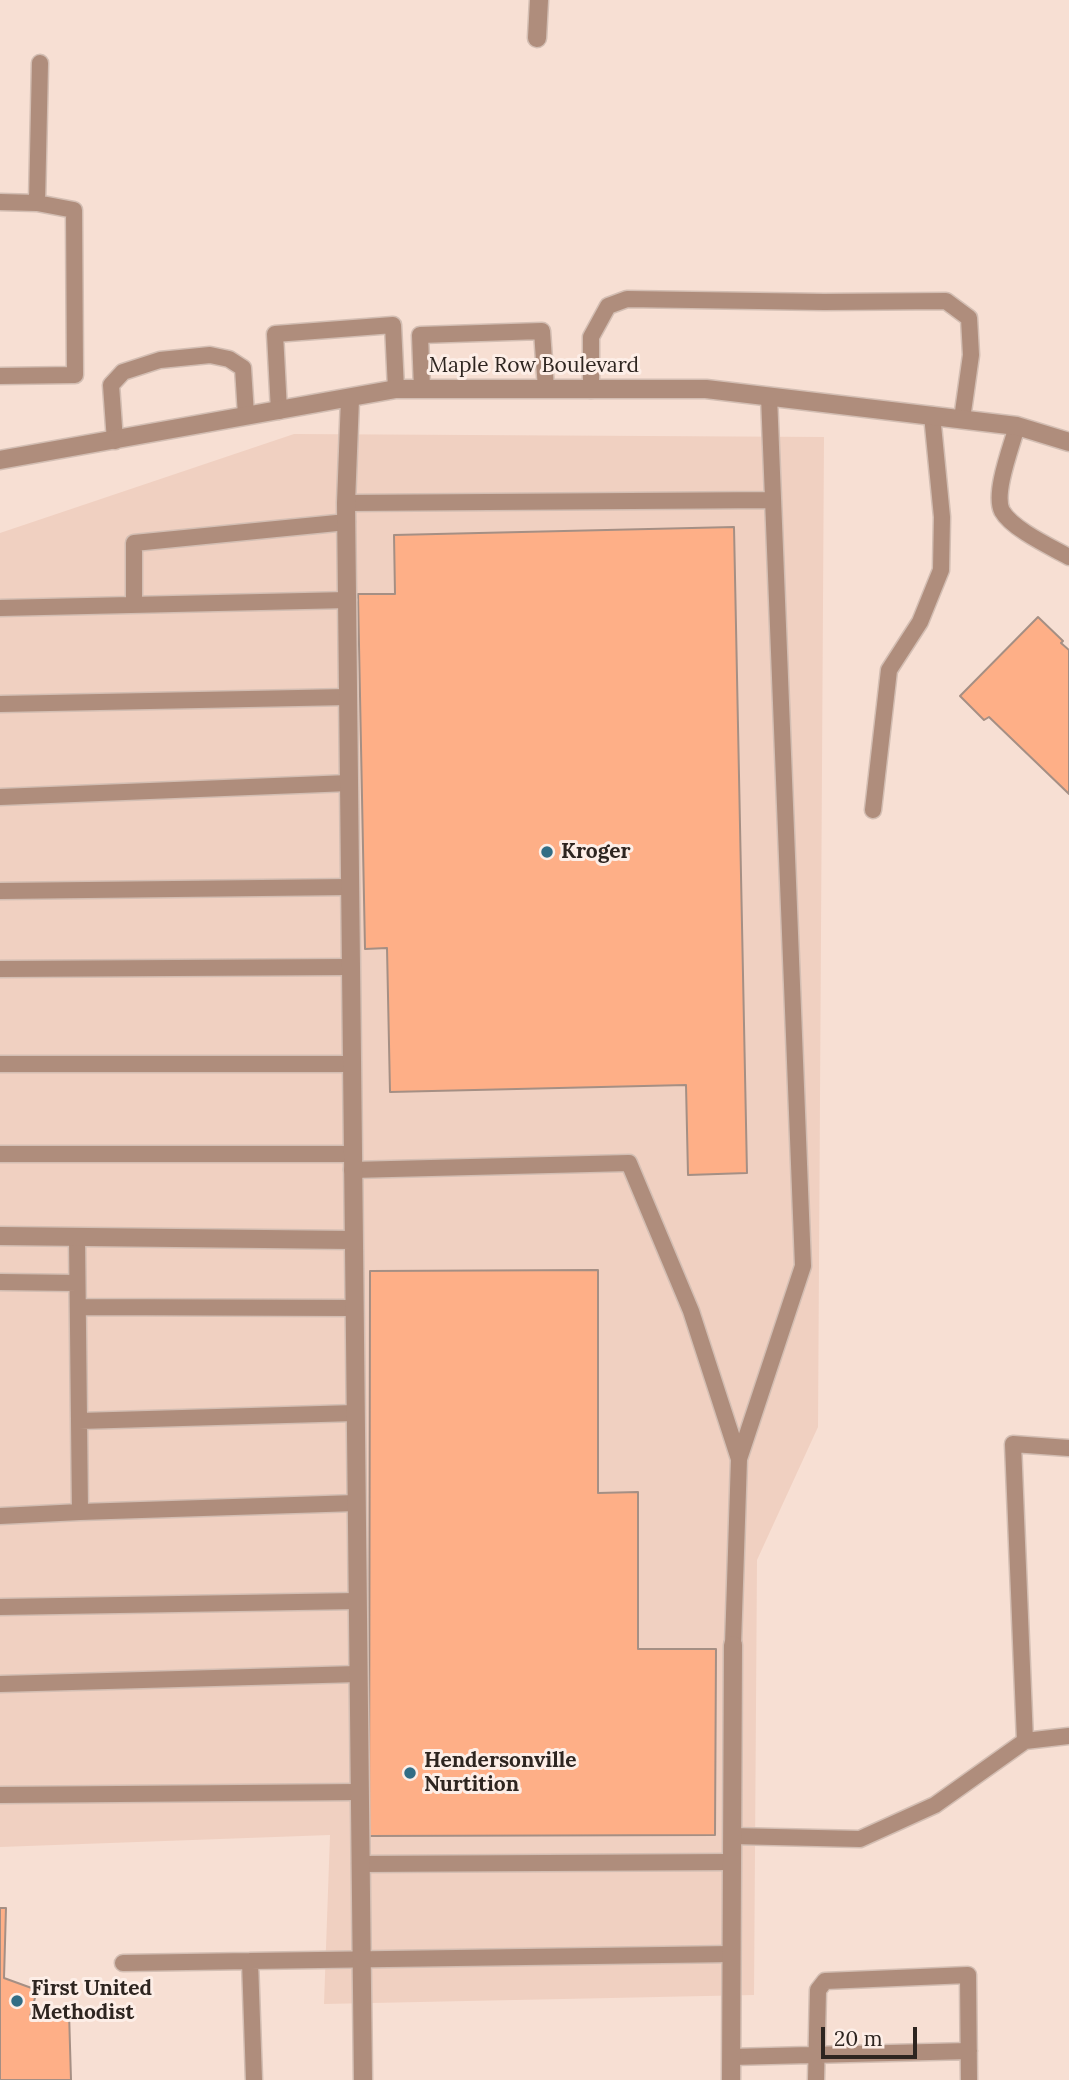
<!DOCTYPE html>
<style>
body{margin:0}
#map{position:relative;width:1069px;height:2080px;overflow:hidden;background:#f7dfd3;font-family:Lora,serif}
canvas{display:block}
.scale{position:absolute;left:821px;top:2027px;width:96px;height:32px;box-sizing:border-box;border:4px solid #2e2520;border-top:0;padding-left:9px;font-size:21px;line-height:24px;white-space:nowrap;color:#2e2520;-webkit-text-stroke:5px #fdeee7;paint-order:stroke}
</style>
<div id="map">
<canvas width="1069" height="2080"></canvas>
<div class="scale">20 m</div>
</div>
<script>
const c = document.querySelector('canvas').getContext('2d');
c.lineJoin = 'round';
function fillPath(path, color) { c.fillStyle = color; c.fill(path, 'evenodd'); }
function strokePath(path, color, width, dash) { c.strokeStyle = color; c.lineWidth = width; c.lineCap = dash ? 'butt' : 'round'; c.setLineDash(dash || []); c.stroke(path); }
function drawText(font, color, halo, rows, align = 'center') {
  c.font = font + ' Lora,serif'; c.lineWidth = 6; c.setLineDash([]); c.textBaseline = 'middle'; c.strokeStyle = halo; c.fillStyle = color; for (const [text, x, y, turn = 0] of rows) {
    c.save(); c.translate(x, y); c.rotate((+turn || 0) * Math.PI / 180); c.textAlign = isNaN(turn) ? turn : align; if (halo) c.strokeText(text, 0, 0); c.fillText(text, 0, 0); c.restore();
  }
}
const built = new Path2D(`
 M 294,434 L 824,437 L 818,1427 L 757,1560 L 754,1995 L 324,2004 L 330,1835 L 0,1847 L 0,533 Z`);
const building = new Path2D(`
 M 734,527 L 747,1173 L 688,1175 L 686,1085 L 390,1092 L 387,948 L 365,949 L 358,594 L 395,594 L 394,535 Z
 M 1038,617 L 1063,641 L 1061,643 L 1069,650 L 1069,794 L 989,717 L 984,720 L 960,696 Z
 M 598,1270 L 598,1493 L 638,1492 L 638,1649 L 716,1649 L 715,1835 L 369,1836 L 370,1271 Z
 M 0,1908 L 6,1908 L 4,1978 L 37,1990 L 30,2017 L 69,2012 L 71,2080 L 0,2080 Z`);
const service = new Path2D(`
 M 0,202 L 37,203 L 74,210 L 75,375 L 0,376
 M 37,203 L 40,63
 M 422,389 L 420,335 L 542,331 L 546,389
 M 591,390 L 591,337 L 608,306 L 627,299 L 824,302 L 946,301 L 969,318 L 971,355 L 962,419
 M 279,411 L 275,334 L 393,325 L 396,389
 M 1017,426 C 1012,445 993,493 1002,511 C 1012,529 1051,547 1069,557
 M 115,441 L 111,385 L 123,372 L 160,360 L 210,355 L 229,359 L 243,368 L 246,415
 M 346,503 L 773,500
 M 134,605 L 134,543 L 347,522
 M 0,608 L 348,600
 M 0,704 L 348,697
 M 0,797 L 349,783
 M 873,810 L 889,670 L 920,622 L 941,570 L 942,517 L 932,415
 M 0,891 L 349,887
 M 0,969 L 350,967
 M 0,1064 L 351,1064
 M 0,1154 L 352,1154
 M 352,1170 L 629,1163 L 691,1311 L 739,1459
 M 0,1282 L 77,1283
 M 78,1307 L 354,1308
 M 79,1421 L 355,1413
 M 80,1512 L 356,1503
 M 0,1516 L 80,1512 L 77,1237
 M 0,1607 L 357,1601
 M 733,1645 L 739,1459 L 803,1266 L 769,396
 M 0,1684 L 358,1674
 M 1025,1741 L 1013,1444 L 1069,1448
 M 0,1795 L 359,1792
 M 732,1836 L 860,1839 L 935,1805 L 1025,1741 L 1069,1736
 M 360,1864 L 732,1862
 M 123,1963 L 250,1961
 M 731,2057 L 969,2051
 M 254,2080 L 250,1961 L 732,1954
 M 816,2080 L 818,1990 L 825,1981 L 968,1975 L 969,2080`);
const minor = new Path2D(`
 M 537,38 L 539,0
 M 350,399 L 346,503 L 363,2080
 M 0,460 L 396,389 L 706,389 L 1017,426 L 1069,442
 M 0,1236 L 352,1240
 M 731,2080 L 733,1645`);
const markers = [
 [547,852,7,"#326d85"],
 [410,1773,7,"#326d85"],
 [17,2001,7,"#326d85"]
];
const streetNames = [
 ["Maple Row Boulevard",534,366]
];
const poiNames = [
 ["Kroger",561,852],
 ["Hendersonville",424,1761],
 ["Nurtition",424,1785],
 ["First United",31,1989],
 ["Methodist",31,2013]
];
fillPath(built, '#f0d0c1');
fillPath(building, '#feaf87');
strokePath(building, '#a58f84', 2);
strokePath(service, '#d3beb3', 19);
strokePath(minor, '#d3beb3', 21);
strokePath(service, '#af8d7c', 16);
strokePath(minor, '#af8d7c', 18);
for (const [x, y, r, color] of markers) { const dot = new Path2D(); dot.arc(x, y, r, 0, 2 * Math.PI); c.fillStyle = color; c.fill(dot); strokePath(dot, '#fdeee7', 2.5); }
drawText('21px', '#2e2520', '#fdeee7', streetNames);
drawText('bold 21px', '#2e2520', '#fdeee7', poiNames, 'left');
</script>
